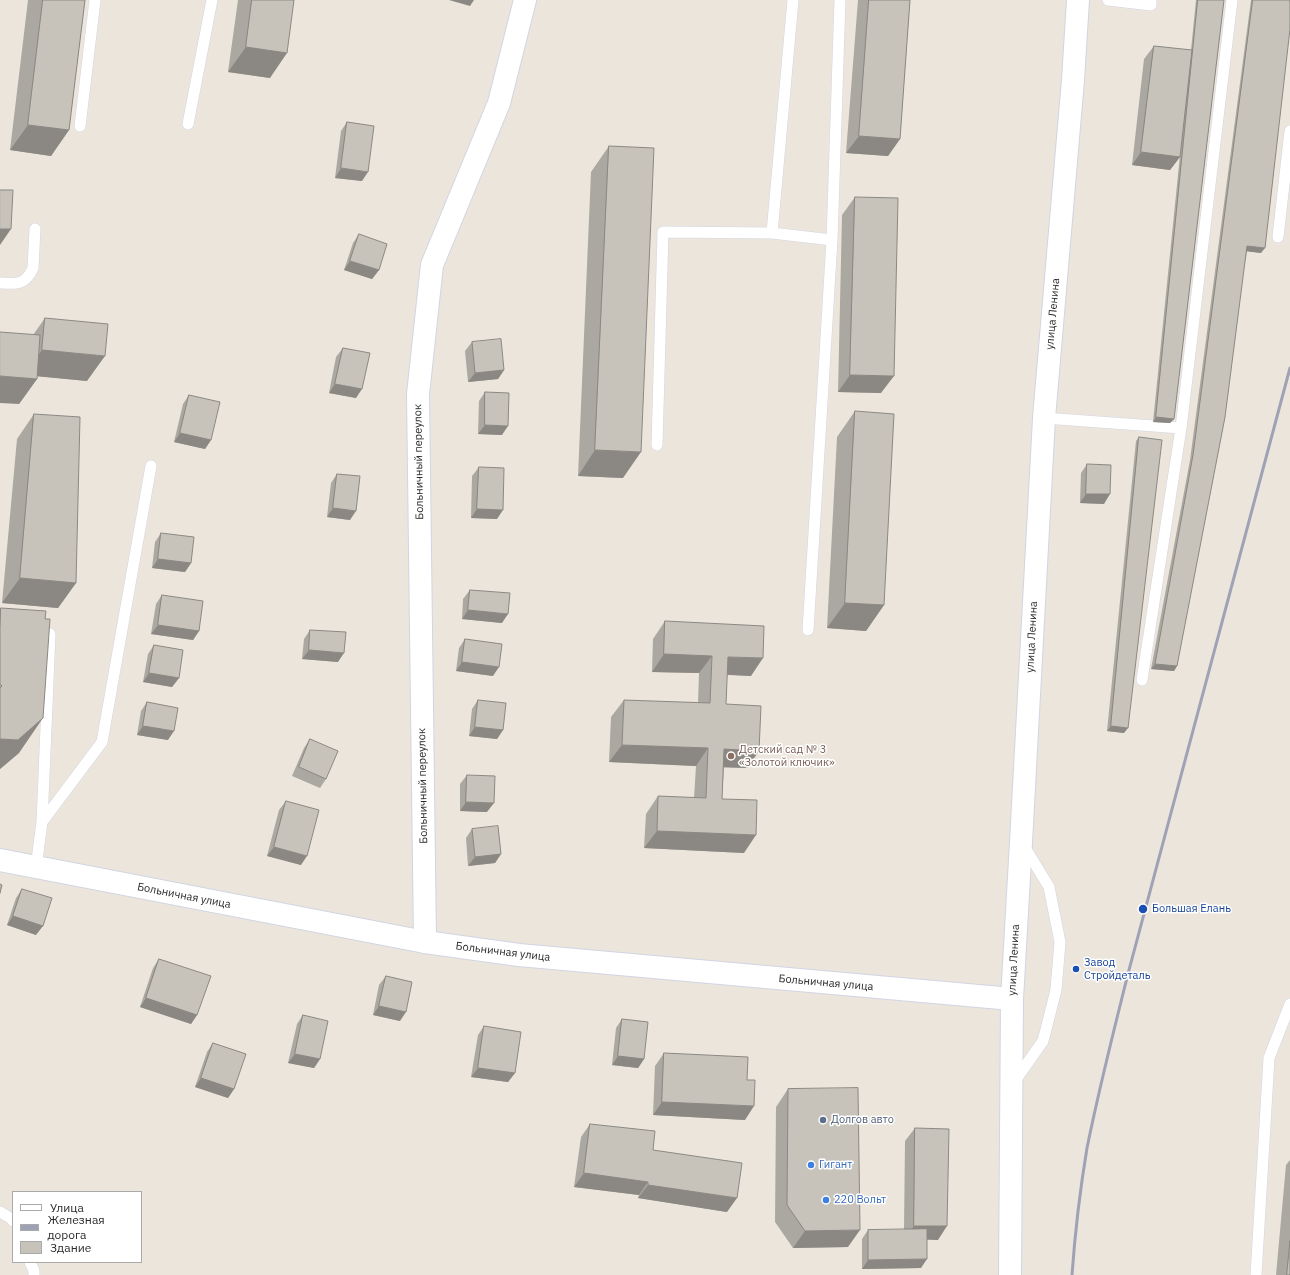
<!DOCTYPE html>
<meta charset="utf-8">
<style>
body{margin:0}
#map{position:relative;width:1290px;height:1275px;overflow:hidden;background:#ece5dc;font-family:"IBM Plex Sans",sans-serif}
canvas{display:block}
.legend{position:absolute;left:12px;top:1191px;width:130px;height:72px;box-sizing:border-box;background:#fff;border:1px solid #aaa;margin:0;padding:5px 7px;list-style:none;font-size:12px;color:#2a2a2a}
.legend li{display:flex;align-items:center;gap:8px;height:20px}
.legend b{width:20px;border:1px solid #aaa}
</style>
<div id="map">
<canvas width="1290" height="1275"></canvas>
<ul class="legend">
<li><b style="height:5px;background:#fff"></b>Улица</li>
<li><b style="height:5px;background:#9fa2b5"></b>Железная дорога</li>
<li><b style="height:11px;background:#c7c3bb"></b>Здание</li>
</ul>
</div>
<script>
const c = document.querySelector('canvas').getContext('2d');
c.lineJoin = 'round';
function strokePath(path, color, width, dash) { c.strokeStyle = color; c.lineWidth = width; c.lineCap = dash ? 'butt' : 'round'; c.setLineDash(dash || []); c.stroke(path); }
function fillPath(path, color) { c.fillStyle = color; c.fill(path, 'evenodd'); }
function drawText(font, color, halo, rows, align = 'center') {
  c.font = font + ' "IBM Plex Sans",sans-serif'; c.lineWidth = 3; c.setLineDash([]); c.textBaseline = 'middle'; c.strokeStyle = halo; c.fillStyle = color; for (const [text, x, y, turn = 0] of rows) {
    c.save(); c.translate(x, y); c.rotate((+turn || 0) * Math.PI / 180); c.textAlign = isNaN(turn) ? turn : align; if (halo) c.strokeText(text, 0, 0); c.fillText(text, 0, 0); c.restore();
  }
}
const lane = new Path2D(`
 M 1108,0 L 1151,5 L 1151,0
 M 188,124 L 212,0
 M 80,126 L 95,0
 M 772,233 L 832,240 L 840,0
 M 1278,237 L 1290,131
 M 0,283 C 16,284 26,285 33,268 L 35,229
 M 1044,418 L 1181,428
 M 657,445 L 663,232 L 772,233 L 793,0
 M 808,630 L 832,240
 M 35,632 L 50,634 L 42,822 L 36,868
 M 1142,680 L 1181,428 L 1232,0
 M 42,822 L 102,742 L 151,466
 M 1014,1082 L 1043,1041 L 1056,990 L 1060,942 L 1049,887 L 1024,846
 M 0,1212 L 12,1219 L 13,1221
 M 30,1262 L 34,1271 L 34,1275
 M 1256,1275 L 1269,1058 L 1290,1004`);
const street = new Path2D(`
 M 425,942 L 418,394 L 432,265 L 499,103 L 525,0`);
const secondary = new Path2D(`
 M 0,860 L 425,942 L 519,955 L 1012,999
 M 1010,1275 L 1012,999 L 1021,842 L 1044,418 L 1073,80 L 1078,0`);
const rail = new Path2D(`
 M 1072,1275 C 1075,1233 1080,1190 1087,1148 C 1099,1089 1114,1029 1129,970 L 1290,368`);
const wall = new Path2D(`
 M 28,0 L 85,0 L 69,130 L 51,156 L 10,150 Z
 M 238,0 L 294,0 L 270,78 L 228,72 Z
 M 858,0 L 910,0 L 900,139 L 888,156 L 846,153 Z
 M 1196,0 L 1224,0 L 1174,419 L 1170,423 L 1153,422 L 1181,145 L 1180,157 L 1170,170 L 1132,165 L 1144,59 L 1154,46 L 1191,50 Z
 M 1251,0 L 1290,0 L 1261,253 L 1247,251 L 1177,666 L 1174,671 L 1151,669 L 1190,460 Z
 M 347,122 L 362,181 L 335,178 L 341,131 Z
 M 609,146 L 623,478 L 578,476 L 591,172 Z
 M 855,197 L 881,393 L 838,392 L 842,215 Z
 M 359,234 L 379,270 L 372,279 L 344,270 L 353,243 Z
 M 45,318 L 87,381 L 37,376 L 37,379 L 19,404 L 33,335 Z
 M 472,342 L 504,370 L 498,379 L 468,382 L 465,351 Z
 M 343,348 L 356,398 L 329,393 L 336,357 Z
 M 485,392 L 502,435 L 478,434 L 479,401 Z
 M 189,395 L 211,440 L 205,449 L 174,442 L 183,404 Z
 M 855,411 L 884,605 L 866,631 L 827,628 L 837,437 Z
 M 34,414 L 76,583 L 58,608 L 2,603 L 17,439 Z
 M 1139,437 L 1124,733 L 1107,731 L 1136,441 Z
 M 1087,464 L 1104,504 L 1080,503 L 1081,473 Z
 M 479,467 L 497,519 L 471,518 L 472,476 Z
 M 337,474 L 350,520 L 327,517 L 331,483 Z
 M 161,533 L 191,563 L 185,572 L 152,568 L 155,542 Z
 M 470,590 L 502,623 L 462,619 L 463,599 Z
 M 162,595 L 199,631 L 193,640 L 151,634 L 156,604 Z
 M 1,608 L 19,753 L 0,769 L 0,610 Z
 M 665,621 L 751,676 L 727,675 L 726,704 L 759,751 L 747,768 L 724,767 L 722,799 L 744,853 L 644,848 L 646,814 L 658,796 L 694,798 L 696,766 L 609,762 L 611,717 L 624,700 L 698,703 L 699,673 L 652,672 L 653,639 Z
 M 310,630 L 338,662 L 302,659 L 304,639 Z
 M 465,639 L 493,676 L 456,671 L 459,648 Z
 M 154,645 L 179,678 L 172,687 L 143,682 L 148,654 Z
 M 478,700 L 503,730 L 497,739 L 469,736 L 472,709 Z
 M 147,702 L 168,740 L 137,735 L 141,711 Z
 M 310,739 L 326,779 L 320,788 L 292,776 L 304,748 Z
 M 467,775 L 487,812 L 460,811 L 460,784 Z
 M 286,801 L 301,865 L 267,856 L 279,810 Z
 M 472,829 L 501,854 L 495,863 L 468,866 L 466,838 Z
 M 22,889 L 36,935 L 7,925 L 16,898 Z
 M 159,959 L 197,1015 L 191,1024 L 140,1007 L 153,968 Z
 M 386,976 L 400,1021 L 373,1015 L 379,985 Z
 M 303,1015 L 320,1059 L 314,1068 L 288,1063 L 297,1024 Z
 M 622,1019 L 644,1059 L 638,1068 L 612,1065 L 616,1028 Z
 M 484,1026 L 515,1073 L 508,1082 L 471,1077 L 478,1035 Z
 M 213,1043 L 234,1089 L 228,1098 L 195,1087 L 207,1052 Z
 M 664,1053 L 745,1120 L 653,1115 L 655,1066 Z
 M 788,1089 L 848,1247 L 793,1248 L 775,1222 L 776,1107 Z
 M 590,1124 L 727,1212 L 638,1198 L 639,1195 L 574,1187 L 581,1137 Z
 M 915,1128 L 938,1240 L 927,1239 L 921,1268 L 862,1269 L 862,1239 L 868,1230 L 904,1230 L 905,1141 Z
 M 1290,1160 L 1290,1275 L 1276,1275 L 1286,1165 Z`);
const shadedWall = new Path2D(`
 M 449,0 L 474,0 L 470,6 Z
 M 246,47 L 287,53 L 270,78 L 228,72 Z
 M 28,125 L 69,130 L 51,156 L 10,150 Z
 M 859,136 L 900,139 L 888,156 L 846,153 Z
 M 1141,152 L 1180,157 L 1170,170 L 1132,165 Z
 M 341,168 L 368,172 L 362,181 L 335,178 Z
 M 0,229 L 11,229 L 0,245 Z
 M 1247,246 L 1265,248 L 1261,253 L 1244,251 Z
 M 350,261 L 379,270 L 372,279 L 344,270 Z
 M 42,350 L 105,356 L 87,381 L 24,375 Z
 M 504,370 L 498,379 L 468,382 L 475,373 Z
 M 850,375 L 894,376 L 881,393 L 838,392 Z
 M 0,376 L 37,379 L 19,404 L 0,403 Z
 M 335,384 L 362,389 L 356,398 L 329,393 Z
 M 1156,417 L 1174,419 L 1170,423 L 1153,422 Z
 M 485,425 L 508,426 L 502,435 L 478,434 Z
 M 180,433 L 211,440 L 205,449 L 174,442 Z
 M 595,450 L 641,452 L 623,478 L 578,476 Z
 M 1086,494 L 1110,494 L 1104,504 L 1080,503 Z
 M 333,508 L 356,511 L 350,520 L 327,517 Z
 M 477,509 L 503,510 L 497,519 L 471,518 Z
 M 158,559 L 191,563 L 185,572 L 152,568 Z
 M 20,578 L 76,583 L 58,608 L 2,603 Z
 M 845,603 L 884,605 L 866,631 L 827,628 Z
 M 468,610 L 508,614 L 502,623 L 462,619 Z
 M 158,625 L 199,631 L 193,640 L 151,634 Z
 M 309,650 L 344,653 L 338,662 L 302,659 Z
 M 664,654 L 712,656 L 699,673 L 652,672 Z
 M 728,657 L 763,658 L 751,676 L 716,674 Z
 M 462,662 L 499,667 L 493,676 L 456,671 Z
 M 1155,664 L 1177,666 L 1174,671 L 1151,669 Z
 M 149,673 L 179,678 L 172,687 L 143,682 Z
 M 43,718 L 19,753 L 0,769 L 0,739 Z
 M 143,726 L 174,731 L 168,740 L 137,735 Z
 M 1111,726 L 1128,728 L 1124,733 L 1107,731 Z
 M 475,727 L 503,730 L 497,739 L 469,736 Z
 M 622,745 L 708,748 L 696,766 L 609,762 Z
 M 724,749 L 759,751 L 747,768 L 712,767 Z
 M 466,802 L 494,803 L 487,812 L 460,811 Z
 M 657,831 L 756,835 L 744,853 L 644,848 Z
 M 274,847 L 307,856 L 301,865 L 267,856 Z
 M 501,854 L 495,863 L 468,866 L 475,857 Z
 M 13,916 L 43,926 L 36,935 L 7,925 Z
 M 146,998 L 197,1015 L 191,1024 L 140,1007 Z
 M 379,1006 L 406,1012 L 400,1021 L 373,1015 Z
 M 295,1054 L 320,1059 L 314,1068 L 288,1063 Z
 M 618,1056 L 644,1059 L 638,1068 L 612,1065 Z
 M 478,1068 L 515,1073 L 508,1082 L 471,1077 Z
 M 201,1078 L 234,1089 L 228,1098 L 195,1087 Z
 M 662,1102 L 754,1106 L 745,1120 L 653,1115 Z
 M 584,1173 L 648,1182 L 639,1195 L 574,1187 Z
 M 648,1185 L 737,1198 L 727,1212 L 638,1198 Z
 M 914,1226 L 947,1226 L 938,1240 L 904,1239 Z
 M 860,1230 L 848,1247 L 793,1248 L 805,1231 Z
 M 927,1259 L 921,1268 L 862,1269 L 868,1260 Z`);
const building = new Path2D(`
 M 43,0 L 85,0 L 69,130 L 28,125 Z
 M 252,0 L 294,0 L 287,53 L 246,47 Z
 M 869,0 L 910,0 L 900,139 L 859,136 Z
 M 1198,0 L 1224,0 L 1174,419 L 1156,417 Z
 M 1253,0 L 1290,0 L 1290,29 L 1265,248 L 1247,246 L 1225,417 L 1177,666 L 1155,664 L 1193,455 Z
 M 1154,46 L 1192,50 L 1180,157 L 1141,152 Z
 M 347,122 L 374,126 L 368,172 L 341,168 Z
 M 609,146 L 654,148 L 641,452 L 595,450 Z
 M 0,190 L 13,190 L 11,229 L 0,229 Z
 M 855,197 L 898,198 L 894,376 L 850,375 Z
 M 359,234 L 387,244 L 379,270 L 350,261 Z
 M 45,318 L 108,324 L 105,356 L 42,350 Z
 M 0,332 L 40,335 L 37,379 L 0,376 Z
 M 501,339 L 504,370 L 475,373 L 472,342 Z
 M 343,348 L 370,353 L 362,389 L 335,384 Z
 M 485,392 L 509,393 L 508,426 L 485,425 Z
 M 189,395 L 220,402 L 211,440 L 180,433 Z
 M 855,411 L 894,414 L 884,605 L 845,603 Z
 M 34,414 L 80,417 L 76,583 L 20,578 Z
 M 1139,437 L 1162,440 L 1128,728 L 1111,726 Z
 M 1087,464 L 1111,465 L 1110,494 L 1086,494 Z
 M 479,467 L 504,468 L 503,510 L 477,509 Z
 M 337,474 L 360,476 L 356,511 L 333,508 Z
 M 161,533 L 194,537 L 191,563 L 158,559 Z
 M 470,590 L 510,593 L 508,614 L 468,610 Z
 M 162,595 L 203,601 L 199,631 L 158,625 Z
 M 1,608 L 46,611 L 45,619 L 50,619 L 43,718 L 18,740 L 0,739 L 0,688 L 2,686 L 0,684 L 0,628 Z
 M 665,621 L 764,626 L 763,658 L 728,657 L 726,704 L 761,706 L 759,751 L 724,749 L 722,799 L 757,800 L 756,835 L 657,831 L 658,796 L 706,798 L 708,748 L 622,745 L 624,700 L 710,703 L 712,656 L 664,654 Z
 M 310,630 L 346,632 L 344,653 L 309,650 Z
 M 465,639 L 502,644 L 499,667 L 462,662 Z
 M 154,645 L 183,650 L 179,678 L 149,673 Z
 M 478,700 L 506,703 L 503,730 L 475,727 Z
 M 147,702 L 178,708 L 174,731 L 143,726 Z
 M 310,739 L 338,751 L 326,779 L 299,767 Z
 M 467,775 L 495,776 L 494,803 L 466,802 Z
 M 286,801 L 319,810 L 307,856 L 274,847 Z
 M 498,826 L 501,854 L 475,857 L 472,829 Z
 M 0,884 L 2,885 L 0,893 Z
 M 22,889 L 52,898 L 43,926 L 13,916 Z
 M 159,959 L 211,976 L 197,1015 L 146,998 Z
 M 386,976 L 412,982 L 406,1012 L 379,1006 Z
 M 303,1015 L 328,1021 L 320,1059 L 295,1054 Z
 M 622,1019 L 648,1022 L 644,1059 L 618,1056 Z
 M 484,1026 L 521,1032 L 515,1073 L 478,1068 Z
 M 213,1043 L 246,1054 L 234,1089 L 201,1078 Z
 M 664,1053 L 748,1057 L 747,1080 L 755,1080 L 754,1106 L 662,1102 Z
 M 858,1088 L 860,1230 L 805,1231 L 787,1205 L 788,1089 Z
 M 590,1124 L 655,1131 L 653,1150 L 742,1163 L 737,1198 L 648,1185 L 648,1182 L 584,1173 Z
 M 915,1128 L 949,1129 L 947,1226 L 914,1226 Z
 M 927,1229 L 927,1259 L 868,1260 L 868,1230 Z
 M 1290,1241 L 1290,1275 L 1287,1275 Z`);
const markers = [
 [731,756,4,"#8d6e63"],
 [1143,909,5,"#1a4fb4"],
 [1076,969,4,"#1a4fb4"],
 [823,1120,4,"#5c6f8a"],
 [811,1165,4,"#3f7fe0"],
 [826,1200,4,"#3f7fe0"]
];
const streetNames = [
 ["улица Ленина",1053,314,-85],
 ["Больничный переулок",419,462,-91],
 ["улица Ленина",1032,637,-87],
 ["Больничный переулок",423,786,-91],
 ["Больничная улица",184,896,11],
 ["Больничная улица",503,952,7],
 ["улица Ленина",1014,960,-87],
 ["Больничная улица",826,983,5]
];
const educationNames = [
 ["Детский сад № 3",739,750],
 ["«Золотой ключик»",739,763]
];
const transitNames = [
 ["Большая Елань",1152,909],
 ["Завод",1084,963],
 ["Стройдеталь",1084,976]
];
const serviceNames = [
 ["Долгов авто",831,1120]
];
const shopNames = [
 ["Гигант",819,1165],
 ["220 Вольт",834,1200]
];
strokePath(lane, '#d1d5e3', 12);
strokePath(street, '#d1d5e3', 24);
strokePath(secondary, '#d1d5e3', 24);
strokePath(lane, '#fff', 11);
strokePath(street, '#fff', 22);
strokePath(secondary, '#fff', 22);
strokePath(rail, '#9fa2b5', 3);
fillPath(wall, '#aba8a1');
fillPath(shadedWall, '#8b8883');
fillPath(building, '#c7c3bb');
strokePath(building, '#8b8883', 1);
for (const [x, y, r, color] of markers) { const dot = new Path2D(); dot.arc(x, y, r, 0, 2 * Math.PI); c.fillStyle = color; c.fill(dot); strokePath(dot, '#fff', 1.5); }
drawText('11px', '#2a2a2a', '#fff', streetNames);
drawText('11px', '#785e54', '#fff', educationNames, 'left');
drawText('11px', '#164399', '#fff', transitNames, 'left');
drawText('11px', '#4e5e75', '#fff', serviceNames, 'left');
drawText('11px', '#366cbe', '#fff', shopNames, 'left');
</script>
